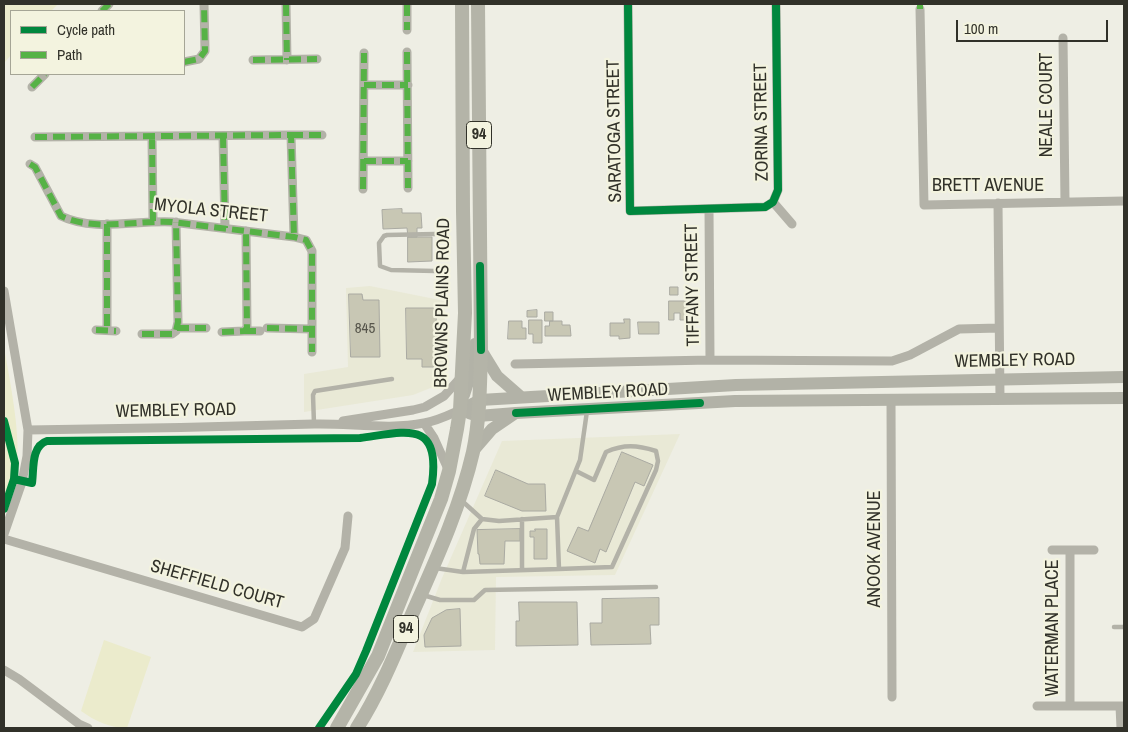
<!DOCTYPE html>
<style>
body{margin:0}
#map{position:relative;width:1128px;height:732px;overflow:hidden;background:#eeeee4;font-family:"Archivo Narrow",sans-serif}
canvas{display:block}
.frame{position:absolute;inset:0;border:5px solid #313129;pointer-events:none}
.legend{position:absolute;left:10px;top:10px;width:175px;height:65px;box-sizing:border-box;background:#f3f3df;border:1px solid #a5a596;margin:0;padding:6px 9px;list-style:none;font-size:15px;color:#313129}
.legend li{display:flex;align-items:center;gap:10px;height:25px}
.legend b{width:25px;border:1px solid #a5a596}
.scale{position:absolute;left:956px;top:20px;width:152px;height:22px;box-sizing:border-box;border:2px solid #313129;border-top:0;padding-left:6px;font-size:15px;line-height:18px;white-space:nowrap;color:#313129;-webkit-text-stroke:4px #f3f3df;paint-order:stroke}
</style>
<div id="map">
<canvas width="1128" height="732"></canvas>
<div class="frame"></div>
<ul class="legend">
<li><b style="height:6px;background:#00873e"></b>Cycle path</li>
<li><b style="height:6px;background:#56b246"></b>Path</li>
</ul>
<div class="scale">100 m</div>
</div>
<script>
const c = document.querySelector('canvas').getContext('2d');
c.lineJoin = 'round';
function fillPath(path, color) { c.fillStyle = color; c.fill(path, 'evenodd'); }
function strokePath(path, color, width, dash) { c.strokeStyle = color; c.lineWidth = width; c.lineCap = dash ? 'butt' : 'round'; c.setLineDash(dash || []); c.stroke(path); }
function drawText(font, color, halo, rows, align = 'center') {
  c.font = font + ' "Archivo Narrow",sans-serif'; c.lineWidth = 4.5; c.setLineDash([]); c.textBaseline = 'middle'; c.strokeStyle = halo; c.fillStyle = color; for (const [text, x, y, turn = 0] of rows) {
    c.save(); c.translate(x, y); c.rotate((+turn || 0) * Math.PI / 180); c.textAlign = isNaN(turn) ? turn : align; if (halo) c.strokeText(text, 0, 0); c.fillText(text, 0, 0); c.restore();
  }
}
const built = new Path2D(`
 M 370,286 L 445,301 L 444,372 L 440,380 L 433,387 L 413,395 L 304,412 L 304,374 L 348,367 L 346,288 Z
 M 680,434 L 615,575 L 496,577 L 495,650 L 413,652 L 442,578 L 502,441 Z`);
const green = new Path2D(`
 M 4,4 L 58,4 L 51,11 L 11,11 L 11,55 L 4,63 Z
 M 4,347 C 10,382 20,429 17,463 C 16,482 10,499 4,516 Z
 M 104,640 L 151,657 L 127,728 C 110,728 95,721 81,711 Z`);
const building = new Path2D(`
 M 402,209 L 402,213 L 421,213 L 422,228 L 417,228 L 417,237 L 408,237 L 407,228 L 383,229 L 382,210 Z
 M 408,237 L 432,237 L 432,261 L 408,262 Z
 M 670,287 L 678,287 L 678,295 L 670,295 Z
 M 349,294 L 362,294 L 363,300 L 379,300 L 380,357 L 351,357 Z
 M 669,301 L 689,301 L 689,320 L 680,320 L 680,313 L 674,313 L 674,320 L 669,320 Z
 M 406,308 L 436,308 L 437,367 L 422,367 L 422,359 L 407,359 Z
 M 537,310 L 537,317 L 527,317 L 527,311 Z
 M 545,312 L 553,312 L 553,321 L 545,321 Z
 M 624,319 L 630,319 L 630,338 L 619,339 L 619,336 L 610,336 L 610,323 L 624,323 Z
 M 529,320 L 542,320 L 542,343 L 533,343 L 533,334 L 529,334 Z
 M 509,321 L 522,321 L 522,328 L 526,328 L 526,339 L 508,339 Z
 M 550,321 L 562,321 L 562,325 L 570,325 L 571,336 L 545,336 L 545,326 L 549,326 Z
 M 638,322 L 659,322 L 659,334 L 639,334 Z
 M 622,452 L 653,465 L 644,486 L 635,482 L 606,552 L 600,549 L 595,563 L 567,551 L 578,527 L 588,531 Z
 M 496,470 L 528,484 L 545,484 L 546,511 L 522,511 L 485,496 Z
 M 520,529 L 520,541 L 505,541 L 504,564 L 480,564 L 479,554 L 478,554 L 477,530 Z
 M 535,529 L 547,529 L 547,559 L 534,559 L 534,537 L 530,537 L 530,531 L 535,531 Z
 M 659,598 L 659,625 L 650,625 L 651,644 L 591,645 L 590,623 L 602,623 L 602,599 Z
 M 519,602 L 577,602 L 578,645 L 516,646 L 516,621 L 519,621 Z
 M 460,609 L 461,646 L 425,647 L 424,635 L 432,618 L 446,610 Z`);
const service = new Path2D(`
 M 435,234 L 387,235 L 384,236 L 379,243 L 380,266 L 391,270 L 435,271
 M 314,424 L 313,395 L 315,391 L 392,379
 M 461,500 L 482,519 L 499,521 L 557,517 L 580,460 L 587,411
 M 482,519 L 474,529 L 463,572 L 559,569 L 557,517
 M 522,519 L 522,570
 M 435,568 L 463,572
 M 559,569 L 612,567 L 656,470 L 658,461 L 656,451 C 637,445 624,444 606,452 L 594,480 L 576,471
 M 423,595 L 440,600 L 474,600 L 485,590 L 656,587
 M 1114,627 L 1124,627`);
const minor = new Path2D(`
 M 286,4 L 287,60
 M 407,4 L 407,30
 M 628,4 L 630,211 L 765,207 L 773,202 L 778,190 L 776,4
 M 920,9 L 924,205 L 1124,201
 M 102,11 L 109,4
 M 1063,38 L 1065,202
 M 407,52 L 408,188
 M 253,60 L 317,59
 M 184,62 L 199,59 L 205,51 L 204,4
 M 364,85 L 408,85
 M 32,87 L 45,74
 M 291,135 L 322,135
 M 223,136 L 225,228
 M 35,137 L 291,135 L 294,237
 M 152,137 L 153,221
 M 364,161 L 408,161
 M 30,164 L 35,167 L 61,216 C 94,232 136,220 172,222 L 294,237 L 306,240 L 312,251 L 312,352
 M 363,189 L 364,53
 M 773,202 L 792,224
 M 998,203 L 1000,398
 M 709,209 L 710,360
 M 107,224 L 107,330
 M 4,291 L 28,430 L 27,456 L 22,482 L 4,534
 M 177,328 L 206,328
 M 267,328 L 312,329
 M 96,330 L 116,331
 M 244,331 L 260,331
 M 222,332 L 244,331 L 247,328 L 246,231
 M 142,334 L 172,334 L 176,331 L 178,322 L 176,222
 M 515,364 L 710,360 L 892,361 L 910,355 L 959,329 L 999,328
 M 891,400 L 892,697
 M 343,421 L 413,410 L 425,407 L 444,396 L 462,376
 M 424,423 L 434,438 L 448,469
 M 28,430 C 124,429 219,427 314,424 C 349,423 390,430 424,423 C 437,421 449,415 460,410
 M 4,539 L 302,627 L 314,619 L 345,548 L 348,516
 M 1052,550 L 1094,550
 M 1070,550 L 1070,706
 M 4,670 L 19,679 L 79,724 L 88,728
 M 1037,706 L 1124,706
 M 1120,706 L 1121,728`);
const secondary = new Path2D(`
 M 481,350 L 497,376 L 521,397
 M 464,395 L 472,370 L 475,344
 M 460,410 L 480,400 L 736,385 L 1124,377
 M 469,413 L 478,416 L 516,413 L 735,401 L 1124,398
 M 473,451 L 492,429 L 514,414`);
const primary = new Path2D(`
 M 337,728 L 378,656 L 412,571 L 441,499 L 449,471 L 457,429 L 460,410 L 465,313 L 463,211 L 462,4
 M 357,728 C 380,692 396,652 413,612 C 436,560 460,508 473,452 C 480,419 480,384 481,350 L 478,4`);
const quiet = new Path2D(`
 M 286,4 L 287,60
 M 407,4 L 407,30
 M 920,9 L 920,4
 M 102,11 L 109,4
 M 407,52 L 408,188
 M 253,60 L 317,59
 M 184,62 L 199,59 L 205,51 L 204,4
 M 364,85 L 408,85
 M 32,87 L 45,74
 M 291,135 L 322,135
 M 223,136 L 225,228
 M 35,137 L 291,135 L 294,237
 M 152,137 L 153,221
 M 364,161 L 408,161
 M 30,164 L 35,167 L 61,216 C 94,232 136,220 172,222 L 294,237 L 306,240 L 312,251 L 312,352
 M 363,189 L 364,53
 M 107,224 L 107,330
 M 177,328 L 206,328
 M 267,328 L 312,329
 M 96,330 L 116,331
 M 244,331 L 260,331
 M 222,332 L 244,331 L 247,328 L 246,231
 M 142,334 L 172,334 L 176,331 L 178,322 L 176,222`);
const cycleway = new Path2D(`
 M 628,4 L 630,211 L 765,207 L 773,202 L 778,190 L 776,4
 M 480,266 L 481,350
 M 516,413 L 700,403
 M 4,421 L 15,463 L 14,479 L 4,509
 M 14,479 L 32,483 C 34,469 31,446 47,441 L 360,438 C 406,432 441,419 432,484 L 366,651 L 356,674 L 319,728`);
const numberNames = [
 ["845",365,329]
];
const shields = [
 [479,135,25],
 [406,629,25]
];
const shieldNames = [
 ["94",479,135],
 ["94",406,629]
];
const streetNames = [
 ["NEALE COURT",1047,105,-90],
 ["ZORINA STREET",762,122,-91],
 ["SARATOGA STREET",615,131,-91],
 ["BRETT AVENUE",988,186],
 ["MYOLA STREET",211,211,6],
 ["TIFFANY STREET",693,285,-91],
 ["BROWNS PLAINS ROAD",443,303,-89],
 ["WEMBLEY ROAD",1015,361,-1],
 ["WEMBLEY ROAD",608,393,-3],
 ["WEMBLEY ROAD",176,411,-1],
 ["ANOOK AVENUE",875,549,-90],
 ["SHEFFIELD COURT",217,585,16],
 ["WATERMAN PLACE",1053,628,-90]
];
fillPath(built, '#e9e9d6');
fillPath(green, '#ebebcc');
fillPath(building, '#c8c7b4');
strokePath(building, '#aaaaa2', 1);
strokePath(service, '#b3b2a8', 4.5);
strokePath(minor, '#b3b2a8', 9);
strokePath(secondary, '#b2b2a7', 12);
strokePath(primary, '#b4b4a8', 14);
strokePath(quiet, '#56b246', 6, [12, 6]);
strokePath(cycleway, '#00873e', 8);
drawText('15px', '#57564c', null, numberNames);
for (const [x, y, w] of shields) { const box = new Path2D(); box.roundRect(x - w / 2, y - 13.5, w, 27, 4); c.fillStyle = '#f3f3df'; c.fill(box); strokePath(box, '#313129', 1); }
drawText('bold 16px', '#313129', null, shieldNames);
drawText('18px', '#313129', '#f3f3df', streetNames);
</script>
